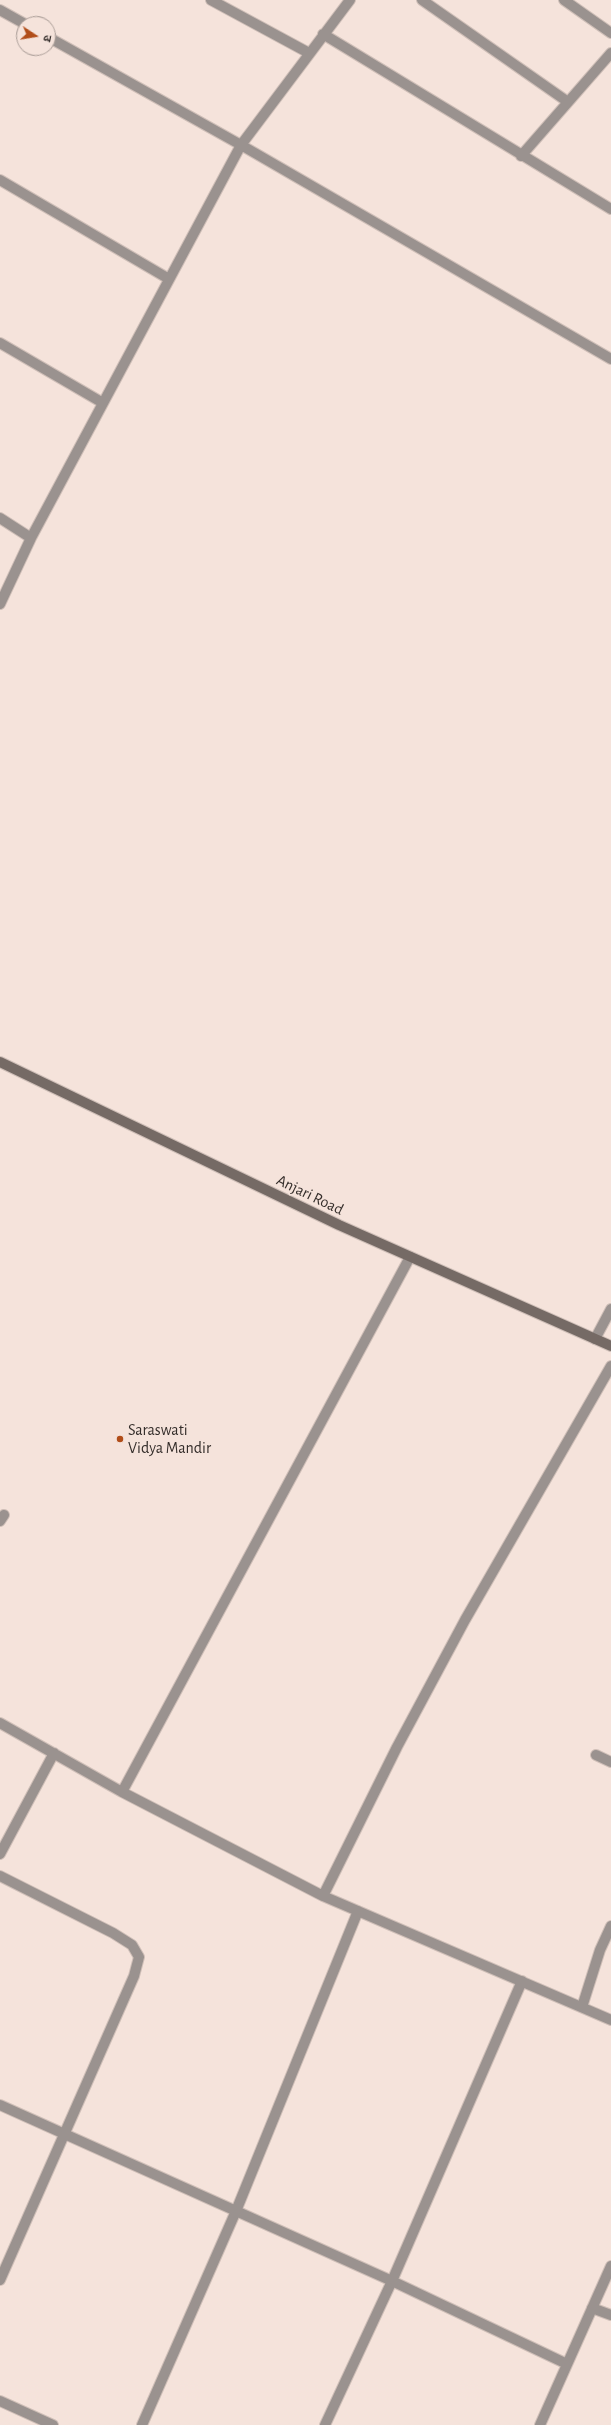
<!DOCTYPE html>
<meta charset="utf-8">
<style>
body{margin:0}
#map{position:relative;width:611px;height:2425px;overflow:hidden;background:#f5e3db;font-family:"Alegreya Sans","Noto Sans Devanagari",sans-serif}
canvas{display:block}
.north{position:absolute;left:16px;top:16px;width:40px;height:40px;box-sizing:border-box;background:#f5e3db;border:1px solid #a89b95;border-radius:50%;rotate:102deg;font-size:11px;font-weight:700;line-height:16px;text-align:center;color:#352e2b}
.north::after{content:'';display:block;margin:auto;width:14px;height:18px;background:#b14d19;clip-path:polygon(50% 0,100% 100%,50% 72%,0 100%)}
</style>
<div id="map">
<canvas width="611" height="2425"></canvas>
<div class="north">उ</div>
</div>
<script>
const c = document.querySelector('canvas').getContext('2d');
c.lineJoin = 'round';
function strokePath(path, color, width, dash) { c.strokeStyle = color; c.lineWidth = width; c.lineCap = dash ? 'butt' : 'round'; c.setLineDash(dash || []); c.stroke(path); }
function drawText(font, color, halo, rows, align = 'center') {
  c.font = font + ' "Alegreya Sans",sans-serif'; c.lineWidth = 3; c.setLineDash([]); c.textBaseline = 'middle'; c.strokeStyle = halo; c.fillStyle = color; for (const [text, x, y, turn = 0] of rows) {
    c.save(); c.translate(x, y); c.rotate((+turn || 0) * Math.PI / 180); c.textAlign = isNaN(turn) ? turn : align; if (halo) c.strokeText(text, 0, 0); c.fillText(text, 0, 0); c.restore();
  }
}
const street = new Path2D(`
 M 211,0 L 309,53
 M 422,0 L 568,102
 M 564,0 L 611,33
 M 0,10 L 25,24
 M 323,34 L 611,209
 M 48,37 L 241,145 L 611,359
 M 521,156 L 611,53
 M 0,180 L 169,279
 M 0,343 L 103,403
 M 0,518 L 31,538
 M 0,604 L 31,538 L 241,145 L 350,0
 M 595,1339 L 611,1309
 M 0,1521 L 4,1515
 M 0,1723 L 122,1792 L 323,1896 L 611,2020
 M 596,1755 L 611,1762
 M 122,1792 L 410,1257
 M 0,1854 L 54,1753
 M 0,1876 L 113,1933 L 132,1945 L 139,1957 L 134,1976 L 0,2280
 M 323,1896 L 397,1747 L 465,1620 L 611,1366
 M 582,2007 L 600,1950 L 611,1926
 M 0,2105 L 392,2281 L 567,2364
 M 592,2308 L 611,2315
 M 0,2401 L 53,2425
 M 142,2425 L 236,2211 L 358,1911
 M 325,2425 L 392,2281 L 522,1981
 M 540,2425 L 611,2266`);
const secondary = new Path2D(`
 M 0,1062 L 339,1225 L 611,1346`);
const markers = [
 [120,1439,4,"#b14d19"]
];
const streetNames = [
 ["Anjari Road",310,1195,26]
];
const poiNames = [
 ["Saraswati",128,1430],
 ["Vidya Mandir",128,1448]
];
strokePath(street, '#cfbfb8', 12);
strokePath(secondary, '#cfbfb8', 12);
strokePath(street, '#9a928f', 10);
strokePath(secondary, '#756a65', 10);
for (const [x, y, r, color] of markers) { const dot = new Path2D(); dot.arc(x, y, r, 0, 2 * Math.PI); c.fillStyle = color; c.fill(dot); strokePath(dot, '#f5e3db', 1.5); }
drawText('16px', '#352e2b', '#f5e3db', streetNames);
drawText('16px', '#352e2b', '#f5e3db', poiNames, 'left');
</script>
